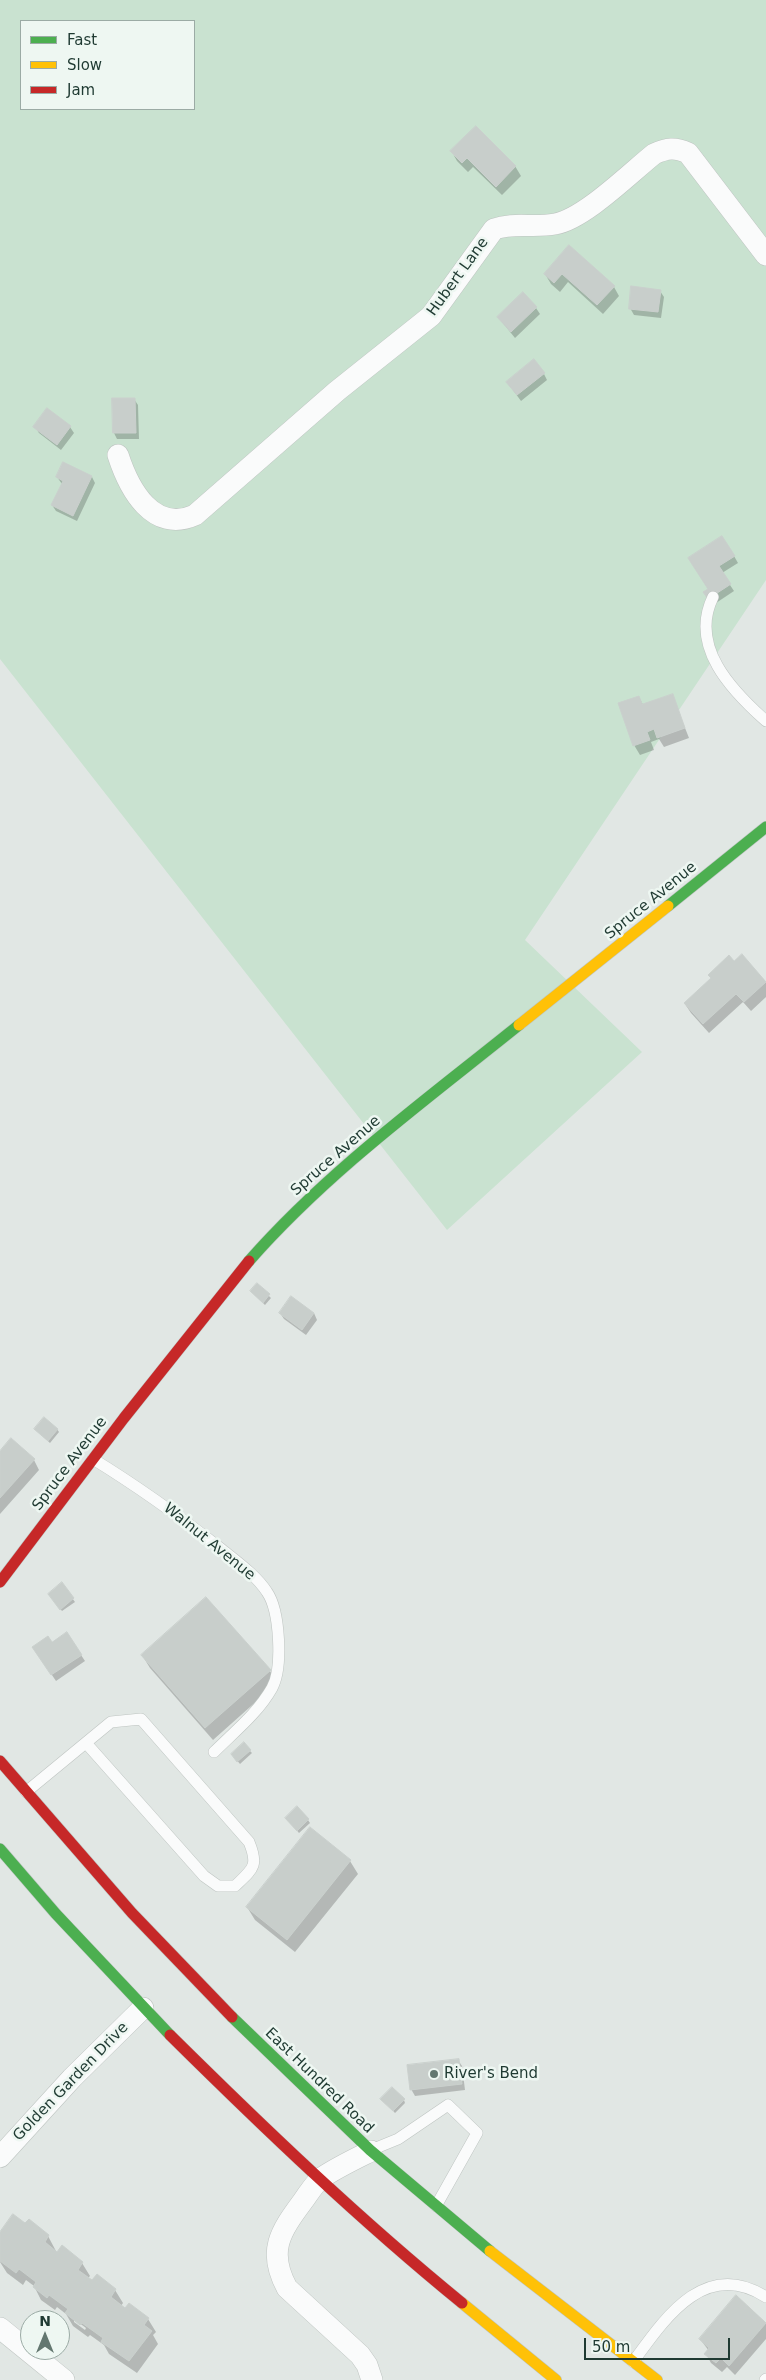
<!DOCTYPE html>
<style>
body{margin:0}
#map{position:relative;width:766px;height:2380px;overflow:hidden;background:#e1e7e4;font-family:"DejaVu Sans",sans-serif}
canvas{display:block}
.legend{position:absolute;left:20px;top:20px;width:175px;height:90px;box-sizing:border-box;background:#eef7f2;border:1px solid #9baba5;margin:0;padding:6px 9px;list-style:none;font-size:15px;color:#1f3a32}
.legend li{display:flex;align-items:center;gap:10px;height:25px}
.legend b{width:25px;border:1px solid #9baba5}
.north{position:absolute;left:20px;top:2310px;width:50px;height:50px;box-sizing:border-box;background:#eef7f2;border:1px solid #9baba5;border-radius:50%;rotate:0deg;font-size:14px;font-weight:700;line-height:20px;text-align:center;color:#1f3a32}
.north::after{content:'';display:block;margin:auto;width:18px;height:22px;background:#637770;clip-path:polygon(50% 0,100% 100%,50% 72%,0 100%)}
.scale{position:absolute;left:584px;top:2338px;width:146px;height:22px;box-sizing:border-box;border:2px solid #1f3a32;border-top:0;padding-left:6px;font-size:15px;line-height:18px;white-space:nowrap;color:#1f3a32;-webkit-text-stroke:4px #eef7f2;paint-order:stroke}
</style>
<div id="map">
<canvas width="766" height="2380"></canvas>
<ul class="legend">
<li><b style="height:6px;background:#4caf50"></b>Fast</li>
<li><b style="height:6px;background:#ffc107"></b>Slow</li>
<li><b style="height:6px;background:#c62828"></b>Jam</li>
</ul>
<div class="north">N</div>
<div class="scale">50 m</div>
</div>
<script>
const c = document.querySelector('canvas').getContext('2d');
c.lineJoin = 'round';
function fillPath(path, color) { c.fillStyle = color; c.fill(path, 'evenodd'); }
function strokePath(path, color, width, dash) { c.strokeStyle = color; c.lineWidth = width; c.lineCap = dash ? 'butt' : 'round'; c.setLineDash(dash || []); c.stroke(path); }
function drawText(font, color, halo, rows, align = 'center') {
  c.font = font + ' "DejaVu Sans",sans-serif'; c.lineWidth = 5; c.setLineDash([]); c.textBaseline = 'middle'; c.strokeStyle = halo; c.fillStyle = color; for (const [text, x, y, turn = 0] of rows) {
    c.save(); c.translate(x, y); c.rotate((+turn || 0) * Math.PI / 180); c.textAlign = isNaN(turn) ? turn : align; if (halo) c.strokeText(text, 0, 0); c.fillText(text, 0, 0); c.restore();
  }
}
const green = new Path2D(`
 M 0,0 L 766,0 L 766,580 L 525,940 L 642,1052 L 447,1230 L 0,659 ZM 21,21 L 194,21 L 194,109 L 21,109 Z`);
const shadow = new Path2D(`
 M 452,152 L 515,166 L 521,176 L 502,195 L 473,167 L 468,172 L 457,161 Z
 M 569,247 L 614,287 L 619,296 L 603,314 L 568,282 L 560,292 L 551,284 L 545,274 Z
 M 660,291 L 664,297 L 661,318 L 634,315 L 630,308 Z
 M 536,308 L 540,314 L 515,338 L 498,317 Z
 M 544,374 L 547,380 L 521,401 L 507,382 Z
 M 134,399 L 138,405 L 139,439 L 117,439 L 114,433 Z
 M 35,427 L 70,427 L 74,433 L 61,450 L 39,433 Z
 M 64,463 L 92,477 L 95,483 L 77,521 L 56,511 L 52,505 L 62,484 L 57,477 Z
 M 734,556 L 738,563 L 722,573 L 734,591 L 713,605 L 709,590 L 693,565 Z
 M 672,695 L 689,738 L 664,747 L 659,739 L 651,742 L 654,750 L 640,755 L 634,745 L 639,697 L 643,705 Z
 M 742,956 L 766,982 L 766,997 L 751,1011 L 743,1002 L 709,1033 L 691,1013 L 685,1004 Z
 M 257,1284 L 271,1298 L 265,1305 L 251,1291 Z
 M 280,1313 L 314,1313 L 317,1320 L 306,1335 L 284,1319 Z
 M 35,1429 L 57,1429 L 59,1432 L 50,1443 Z
 M 0,1453 L 34,1460 L 39,1470 L 0,1514 Z
 M 62,1584 L 75,1602 L 62,1611 L 51,1597 Z
 M 51,1644 L 81,1655 L 85,1661 L 56,1681 L 37,1653 Z
 M 142,1655 L 270,1671 L 277,1683 L 213,1740 L 150,1668 Z
 M 250,1751 L 252,1753 L 240,1764 L 234,1757 Z
 M 286,1818 L 308,1820 L 310,1823 L 299,1833 Z
 M 310,1829 L 350,1861 L 358,1874 L 295,1952 L 255,1920 L 247,1907 Z
 M 458,2060 L 462,2066 L 465,2090 L 415,2096 L 411,2089 Z
 M 382,2099 L 404,2100 L 405,2103 L 395,2113 Z
 M 25,2225 L 48,2236 L 57,2253 L 62,2247 L 82,2263 L 90,2276 L 88,2278 L 93,2282 L 97,2276 L 115,2290 L 123,2303 L 121,2306 L 148,2319 L 156,2332 L 153,2335 L 158,2344 L 137,2373 L 109,2354 L 104,2345 L 90,2335 L 88,2337 L 73,2326 L 66,2314 L 57,2307 L 55,2310 L 41,2300 L 34,2286 L 26,2280 L 23,2285 L 7,2273 L 0,2262 L 0,2234 ZM 74,2319 L 86,2328 L 85,2330 L 74,2322 Z
 M 737,2297 L 766,2323 L 766,2339 L 735,2375 L 727,2367 L 722,2372 L 711,2363 L 706,2354 L 709,2351 L 700,2339 Z`);
const building = new Path2D(`
 M 476,126 L 516,166 L 496,187 L 467,158 L 462,163 L 450,151 Z
 M 569,245 L 615,286 L 597,305 L 562,274 L 554,283 L 544,274 Z
 M 631,286 L 661,290 L 658,312 L 629,309 Z
 M 523,292 L 537,307 L 511,332 L 497,317 Z
 M 534,359 L 545,373 L 517,395 L 506,382 Z
 M 112,398 L 135,398 L 136,433 L 113,433 Z
 M 47,408 L 71,426 L 57,445 L 33,427 Z
 M 63,462 L 92,476 L 73,516 L 51,505 L 63,481 L 56,477 Z
 M 722,536 L 735,556 L 719,566 L 731,584 L 708,599 L 703,592 L 708,589 L 688,558 Z
 M 673,694 L 685,728 L 657,738 L 654,729 L 647,732 L 650,740 L 633,746 L 618,703 L 639,696 L 642,704 Z
 M 742,954 L 766,982 L 744,1002 L 736,994 L 703,1024 L 684,1003 L 711,978 L 708,975 L 729,955 L 734,961 Z
 M 257,1283 L 270,1294 L 263,1303 L 250,1291 Z
 M 291,1296 L 314,1313 L 302,1330 L 279,1313 Z
 M 44,1417 L 58,1429 L 48,1441 L 34,1429 Z
 M 11,1438 L 35,1459 L 0,1498 L 0,1451 Z
 M 62,1582 L 74,1598 L 60,1610 L 48,1594 Z
 M 206,1597 L 271,1670 L 205,1728 L 141,1655 Z
 M 67,1632 L 82,1655 L 51,1675 L 32,1647 L 48,1636 L 52,1642 Z
 M 244,1742 L 251,1750 L 237,1762 L 231,1754 Z
 M 297,1806 L 309,1819 L 297,1831 L 285,1818 Z
 M 310,1827 L 351,1860 L 287,1940 L 246,1907 Z
 M 459,2059 L 462,2084 L 410,2090 L 407,2065 Z
 M 392,2087 L 405,2099 L 393,2111 L 380,2099 Z
 M 13,2214 L 25,2223 L 29,2219 L 49,2235 L 45,2242 L 57,2252 L 62,2245 L 83,2262 L 78,2270 L 92,2280 L 97,2274 L 116,2289 L 111,2297 L 125,2308 L 129,2303 L 149,2318 L 144,2325 L 152,2331 L 129,2361 L 101,2342 L 103,2338 L 82,2323 L 80,2325 L 65,2313 L 68,2309 L 49,2295 L 47,2298 L 33,2287 L 36,2282 L 19,2269 L 16,2273 L 0,2261 L 0,2232 Z
 M 736,2295 L 766,2323 L 729,2366 L 721,2358 L 716,2363 L 704,2354 L 709,2348 L 699,2339 Z`);
const lane = new Path2D(`
 M 713,597 C 689,646 731,690 766,721
 M 93,1459 C 137,1486 179,1516 220,1548 C 236,1561 256,1575 267,1592 C 280,1611 283,1668 272,1688 C 258,1713 234,1732 214,1752
 M 26,1792 L 111,1722 L 141,1719 L 249,1842 C 259,1866 253,1869 235,1886 L 218,1886 L 204,1876 L 86,1743
 M 371,2150 L 398,2139 L 448,2105 L 477,2133 L 436,2206
 M 633,2362 C 665,2318 705,2258 766,2297
 M 765,2380 L 766,2379`);
const street = new Path2D(`
 M 118,455 C 129,489 153,534 195,515 L 337,391 L 431,316 L 494,229 C 513,222 534,228 555,224 C 584,219 629,174 654,154 C 667,148 675,147 688,153 L 766,255
 M 371,2151 C 355,2159 338,2167 323,2177 C 315,2182 309,2193 303,2201 C 280,2232 267,2251 287,2288 L 360,2355 L 367,2365 L 372,2380
 M 0,2157 L 72,2078 L 143,2008
 M 0,2328 L 64,2380`);
const fast = new Path2D(`
 M 668,906 L 766,827
 M 249,1261 C 328,1171 426,1100 519,1025
 M 0,1849 L 56,1914 L 170,2035
 M 232,2017 L 370,2150 L 490,2251`);
const slow = new Path2D(`
 M 519,1025 L 668,906
 M 490,2251 L 657,2380
 M 462,2303 L 556,2380`);
const jam = new Path2D(`
 M 0,1582 L 124,1418 L 249,1261
 M 0,1761 L 132,1913 L 232,2017
 M 170,2035 C 264,2128 359,2219 462,2303`);
const markers = [
 [434,2074,5,"#637770"]
];
const streetNames = [
 ["Hubert Lane",458,277,-54],
 ["Spruce Avenue",651,901,-39],
 ["Spruce Avenue",336,1156,-41],
 ["Spruce Avenue",70,1464,-53],
 ["Walnut Avenue",209,1542,39],
 ["East Hundred Road",319,2081,44],
 ["Golden Garden Drive",71,2082,-46]
];
const poiNames = [
 ["River's Bend",444,2074]
];
fillPath(green, '#c9e2d0');
fillPath(shadow, '#0003');
fillPath(building, '#c8cecb');
strokePath(building, '#cad0cd', 1);
strokePath(lane, '#bec4c1', 12);
strokePath(street, '#bec4c1', 22);
strokePath(fast, '#bdc5c2', 12);
strokePath(slow, '#bdc5c2', 12);
strokePath(jam, '#bdc5c2', 12);
strokePath(lane, '#fafbfb', 11);
strokePath(street, '#fafbfb', 21);
strokePath(fast, '#4caf50', 11);
strokePath(slow, '#ffc107', 11);
strokePath(jam, '#c62828', 11);
for (const [x, y, r, color] of markers) { const dot = new Path2D(); dot.arc(x, y, r, 0, 2 * Math.PI); c.fillStyle = color; c.fill(dot); strokePath(dot, '#eef7f2', 2); }
drawText('15px', '#1f3a32', '#eef7f2', streetNames);
drawText('15px', '#1f3a32', '#eef7f2', poiNames, 'left');
</script>
